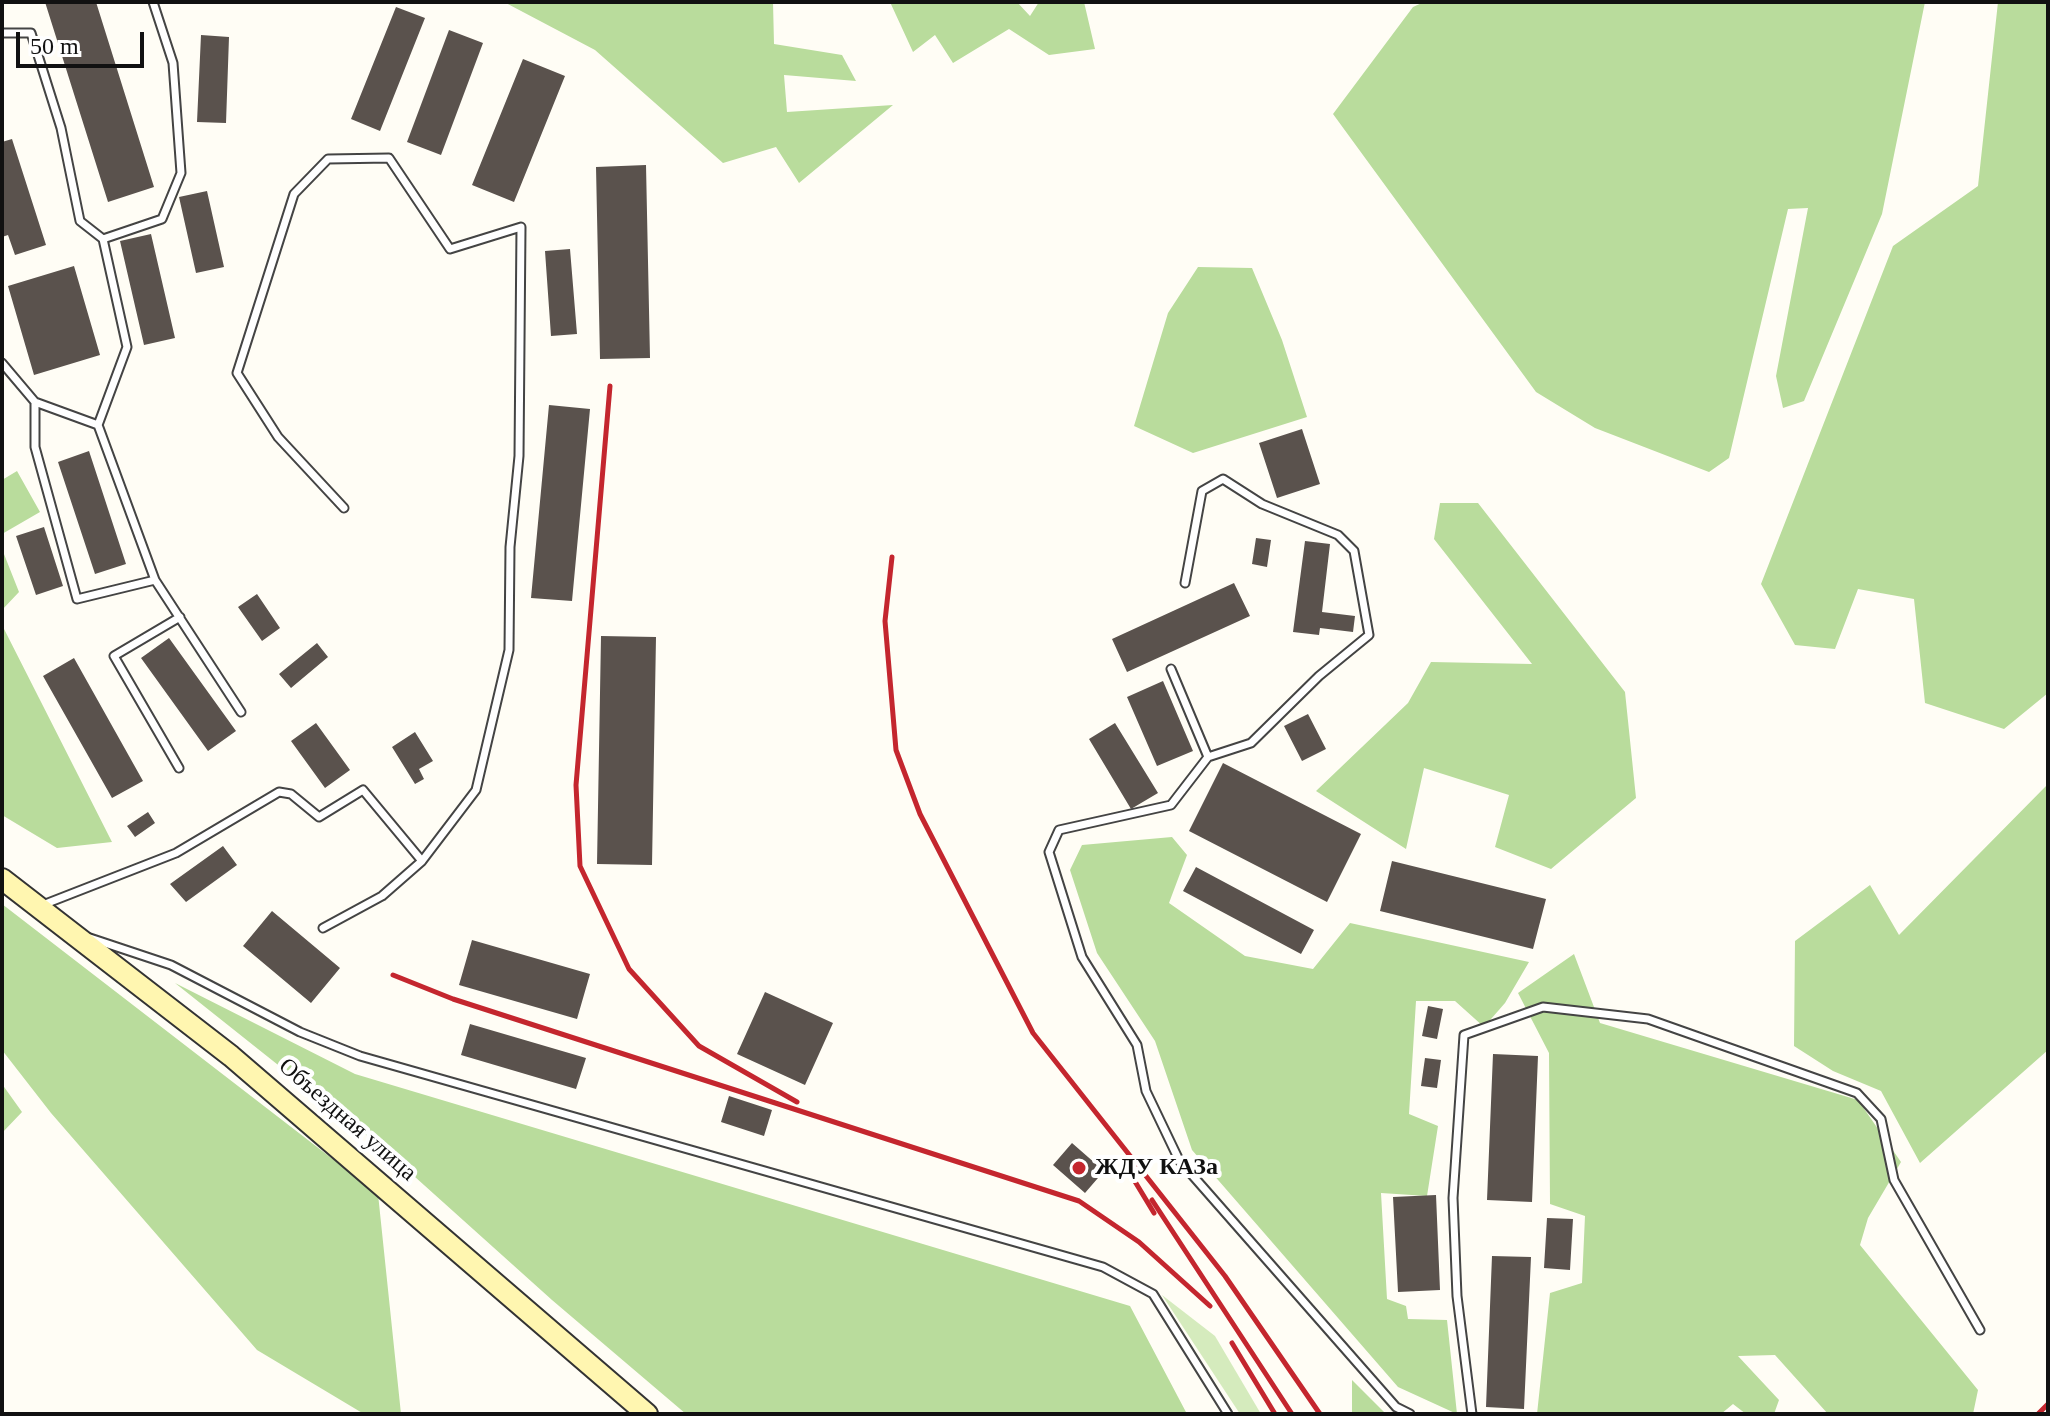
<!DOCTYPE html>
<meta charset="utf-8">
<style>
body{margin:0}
#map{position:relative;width:2050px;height:1416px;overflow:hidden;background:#fffdf5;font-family:Georgia,serif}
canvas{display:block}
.frame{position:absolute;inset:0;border:4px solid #111;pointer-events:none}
.scale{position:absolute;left:16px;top:32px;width:128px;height:36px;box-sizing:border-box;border:4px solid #111;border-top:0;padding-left:10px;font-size:24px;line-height:28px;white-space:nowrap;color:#111;-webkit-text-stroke:6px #fff;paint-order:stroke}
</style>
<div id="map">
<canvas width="2050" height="1416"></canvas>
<div class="frame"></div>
<div class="scale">50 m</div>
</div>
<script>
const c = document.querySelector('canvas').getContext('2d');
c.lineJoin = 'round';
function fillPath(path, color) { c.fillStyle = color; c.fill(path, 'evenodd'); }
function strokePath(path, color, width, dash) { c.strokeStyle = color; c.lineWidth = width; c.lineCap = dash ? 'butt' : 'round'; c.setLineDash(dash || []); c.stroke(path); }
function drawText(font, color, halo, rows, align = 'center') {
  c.font = font + ' Georgia,serif'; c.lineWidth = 8; c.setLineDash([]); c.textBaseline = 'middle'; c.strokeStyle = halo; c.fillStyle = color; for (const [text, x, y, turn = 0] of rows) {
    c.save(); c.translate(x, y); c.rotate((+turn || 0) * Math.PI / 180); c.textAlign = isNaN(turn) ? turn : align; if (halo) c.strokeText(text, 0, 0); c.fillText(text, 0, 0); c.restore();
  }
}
const green = new Path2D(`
 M 1162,1295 L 1215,1336 L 1261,1414 L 1240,1414 Z`);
const forest = new Path2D(`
 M 504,2 L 773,2 L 774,44 L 842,55 L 856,81 L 784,75 L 787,112 L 893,105 L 799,183 L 776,147 L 723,163 L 595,50 Z
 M 890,2 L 1017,2 L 1030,16 L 1039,2 L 1084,2 L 1095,49 L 1049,55 L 1009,29 L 953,63 L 935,35 L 913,52 Z
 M 1424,2 L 1925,2 L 1882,214 L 1804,401 L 1783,408 L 1776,376 L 1808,208 L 1788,209 L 1729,458 L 1709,472 L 1595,428 L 1536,392 L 1333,114 L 1413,7 Z
 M 1998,2 L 2048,2 L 2048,693 L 2004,729 L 1925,703 L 1914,599 L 1858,589 L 1835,649 L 1795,645 L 1761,584 L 1893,246 L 1978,186 Z
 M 1198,267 L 1252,268 L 1282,340 L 1307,417 L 1193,453 L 1134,426 L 1168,313 Z
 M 17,471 L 40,512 L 2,534 L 2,480 Z
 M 1440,503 L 1478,503 L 1625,692 L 1636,798 L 1551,869 L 1495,847 L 1509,795 L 1424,768 L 1406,849 L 1316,791 L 1408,703 L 1431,662 L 1532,664 L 1434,539 Z
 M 2,549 L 19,592 L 2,610 Z
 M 2,625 L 112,842 L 57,848 L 2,815 Z
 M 2048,784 L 2048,1050 L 1920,1163 L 1881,1091 L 1833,1071 L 1794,1046 L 1795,941 L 1870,885 L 1899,935 Z
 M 1172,837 L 1187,855 L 1169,903 L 1245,956 L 1313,969 L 1350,923 L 1529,962 L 1505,1003 L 1484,1027 L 1455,1001 L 1416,1001 L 1409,1114 L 1438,1126 L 1427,1196 L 1381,1193 L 1387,1299 L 1406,1306 L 1408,1319 L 1447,1320 L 1457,1414 L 1398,1387 L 1192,1150 L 1155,1041 L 1097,953 L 1070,870 L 1082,845 Z
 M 2,904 L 378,1194 L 401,1414 L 364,1414 L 257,1350 L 51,1113 L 2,1050 Z
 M 1574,954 L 1600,1023 L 1858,1100 L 1901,1162 L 1868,1218 L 1860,1245 L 1978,1390 L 1973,1414 L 1828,1414 L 1775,1355 L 1738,1356 L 1779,1400 L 1774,1414 L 1746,1414 L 1733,1404 L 1721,1414 L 1537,1414 L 1550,1293 L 1582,1283 L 1585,1216 L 1550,1204 L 1549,1053 L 1518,993 Z
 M 175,983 L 355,1074 L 1130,1306 L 1187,1414 L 686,1414 L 552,1300 L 385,1150 Z
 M 2,1084 L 22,1112 L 2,1133 Z
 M 1352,1380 L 1386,1414 L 1352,1414 Z`);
const building = new Path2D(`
 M 45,2 L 96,2 L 154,187 L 108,202 Z
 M 396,7 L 425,18 L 380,131 L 351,119 Z
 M 449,30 L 483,43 L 441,155 L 407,142 Z
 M 201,35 L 229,37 L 226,123 L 197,122 Z
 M 523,59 L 565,76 L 514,202 L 472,185 Z
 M 12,139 L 46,245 L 15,255 L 8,235 L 2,237 L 2,142 Z
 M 646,165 L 650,358 L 600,359 L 596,167 Z
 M 207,191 L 224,267 L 196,273 L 179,197 Z
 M 151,234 L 175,338 L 144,345 L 120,241 Z
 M 570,249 L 577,334 L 551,336 L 545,251 Z
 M 74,266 L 100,355 L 34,375 L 8,286 Z
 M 549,405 L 590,409 L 572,601 L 531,598 Z
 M 1302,429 L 1320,484 L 1277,498 L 1259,443 Z
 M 89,451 L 126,564 L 95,574 L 58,462 Z
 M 44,527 L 63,586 L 36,595 L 16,536 Z
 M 1256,538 L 1271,540 L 1267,567 L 1252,564 Z
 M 1305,541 L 1330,544 L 1322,612 L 1355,616 L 1353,632 L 1320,628 L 1319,635 L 1293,632 Z
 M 1234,583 L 1250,616 L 1127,672 L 1112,639 Z
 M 257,594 L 280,628 L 262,641 L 238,607 Z
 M 601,636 L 656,637 L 652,865 L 597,864 Z
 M 169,638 L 236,731 L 208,751 L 141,658 Z
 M 317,643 L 328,657 L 291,688 L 279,674 Z
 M 74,658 L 143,781 L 112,798 L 43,676 Z
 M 1163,681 L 1193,751 L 1157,766 L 1127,697 Z
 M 1308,714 L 1326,749 L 1302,761 L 1284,726 Z
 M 316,723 L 350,770 L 325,788 L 291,741 Z
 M 1115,723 L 1158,793 L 1131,809 L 1089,739 Z
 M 415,732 L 433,761 L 419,769 L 424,779 L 415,784 L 392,747 Z
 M 1223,763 L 1361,834 L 1327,902 L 1189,831 Z
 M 148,812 L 155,823 L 135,837 L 127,826 Z
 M 223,846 L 237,865 L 186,902 L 170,884 Z
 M 1392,861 L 1546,899 L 1533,949 L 1380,911 Z
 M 1196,867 L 1314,930 L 1301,954 L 1183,891 Z
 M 272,911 L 340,968 L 311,1003 L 243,946 Z
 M 472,940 L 590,974 L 577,1019 L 459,985 Z
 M 765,992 L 833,1023 L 805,1085 L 737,1054 Z
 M 1428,1006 L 1443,1009 L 1437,1039 L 1422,1036 Z
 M 470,1024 L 586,1058 L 576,1089 L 461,1055 Z
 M 1493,1054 L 1538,1056 L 1532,1202 L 1487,1200 Z
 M 1425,1058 L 1441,1060 L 1437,1088 L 1421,1086 Z
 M 729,1096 L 772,1110 L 764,1136 L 721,1122 Z
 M 1072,1143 L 1104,1171 L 1085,1193 L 1053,1165 Z
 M 1436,1195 L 1440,1290 L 1398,1292 L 1393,1197 Z
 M 1547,1218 L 1573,1219 L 1570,1270 L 1544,1268 Z
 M 1492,1256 L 1531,1257 L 1524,1409 L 1486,1407 Z`);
const service = new Path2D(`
 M 2,33 L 31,33 L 61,128 L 80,221 L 103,239 L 162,219 L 181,173 L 173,63 L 153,2
 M 103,239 L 127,347 L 98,425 L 155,580 L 241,712
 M 2,363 L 35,402 L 98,425
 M 35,402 L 35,447 L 77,599 L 155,580
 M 1185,583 L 1202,491 L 1223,479 L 1262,504 L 1338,535 L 1354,551 L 1369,635 L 1319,676 L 1251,743 L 1208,757 L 1171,805 L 1059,830 L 1049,852 L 1082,957 L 1137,1045 L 1146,1091 L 1179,1160 L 1396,1407 L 1410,1414
 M 1171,669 L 1208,757
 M 179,768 L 114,656 L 180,617
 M 40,906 L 176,853 L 279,792 L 291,794 L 319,817 L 363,790 L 422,861 L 476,790 L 509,650 L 510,547 L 519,456 L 521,227 L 450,249 L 389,158 L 328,159 L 294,194 L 237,373 L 278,437 L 344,508
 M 323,928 L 382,896 L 422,861
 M 90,938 L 171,965 L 300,1032 L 360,1056 L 1103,1267 L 1153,1294 L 1228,1414
 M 1472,1414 L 1457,1296 L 1453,1198 L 1464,1035 L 1543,1007 L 1648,1019 L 1857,1093 L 1881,1119 L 1894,1180 L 1980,1330`);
const secondary = new Path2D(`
 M 2,879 L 231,1056 L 647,1414`);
const rail = new Path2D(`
 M 610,386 L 576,785 L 580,866 L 629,969 L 699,1046 L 797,1102
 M 892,557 L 885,621 L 896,750 L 920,814 L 1033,1033 L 1225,1276 L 1320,1414
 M 393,975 L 453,999 L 1079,1201 L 1139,1242 L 1210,1306
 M 1125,1165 L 1154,1213
 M 1152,1200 L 1292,1414
 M 1232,1343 L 1275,1414
 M 2038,1414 L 2048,1404`);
const markers = [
 [1079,1168,8,"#c4262e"]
];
const streetNames = [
 ["Объездная улица",347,1120,41]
];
const poiNames = [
 ["ЖДУ КАЗа",1095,1168]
];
fillPath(green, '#d5ebbd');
fillPath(forest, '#b9dc9c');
fillPath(building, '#5a524d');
strokePath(service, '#444', 11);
strokePath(secondary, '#333', 24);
strokePath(service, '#fff', 7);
strokePath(secondary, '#fff6b0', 20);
strokePath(rail, '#c4262e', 5);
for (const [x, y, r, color] of markers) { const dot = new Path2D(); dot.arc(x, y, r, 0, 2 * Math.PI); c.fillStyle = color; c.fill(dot); strokePath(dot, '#fff', 3); }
drawText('24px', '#111', '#fff', streetNames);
drawText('bold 24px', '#111', '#fff', poiNames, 'left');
</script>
